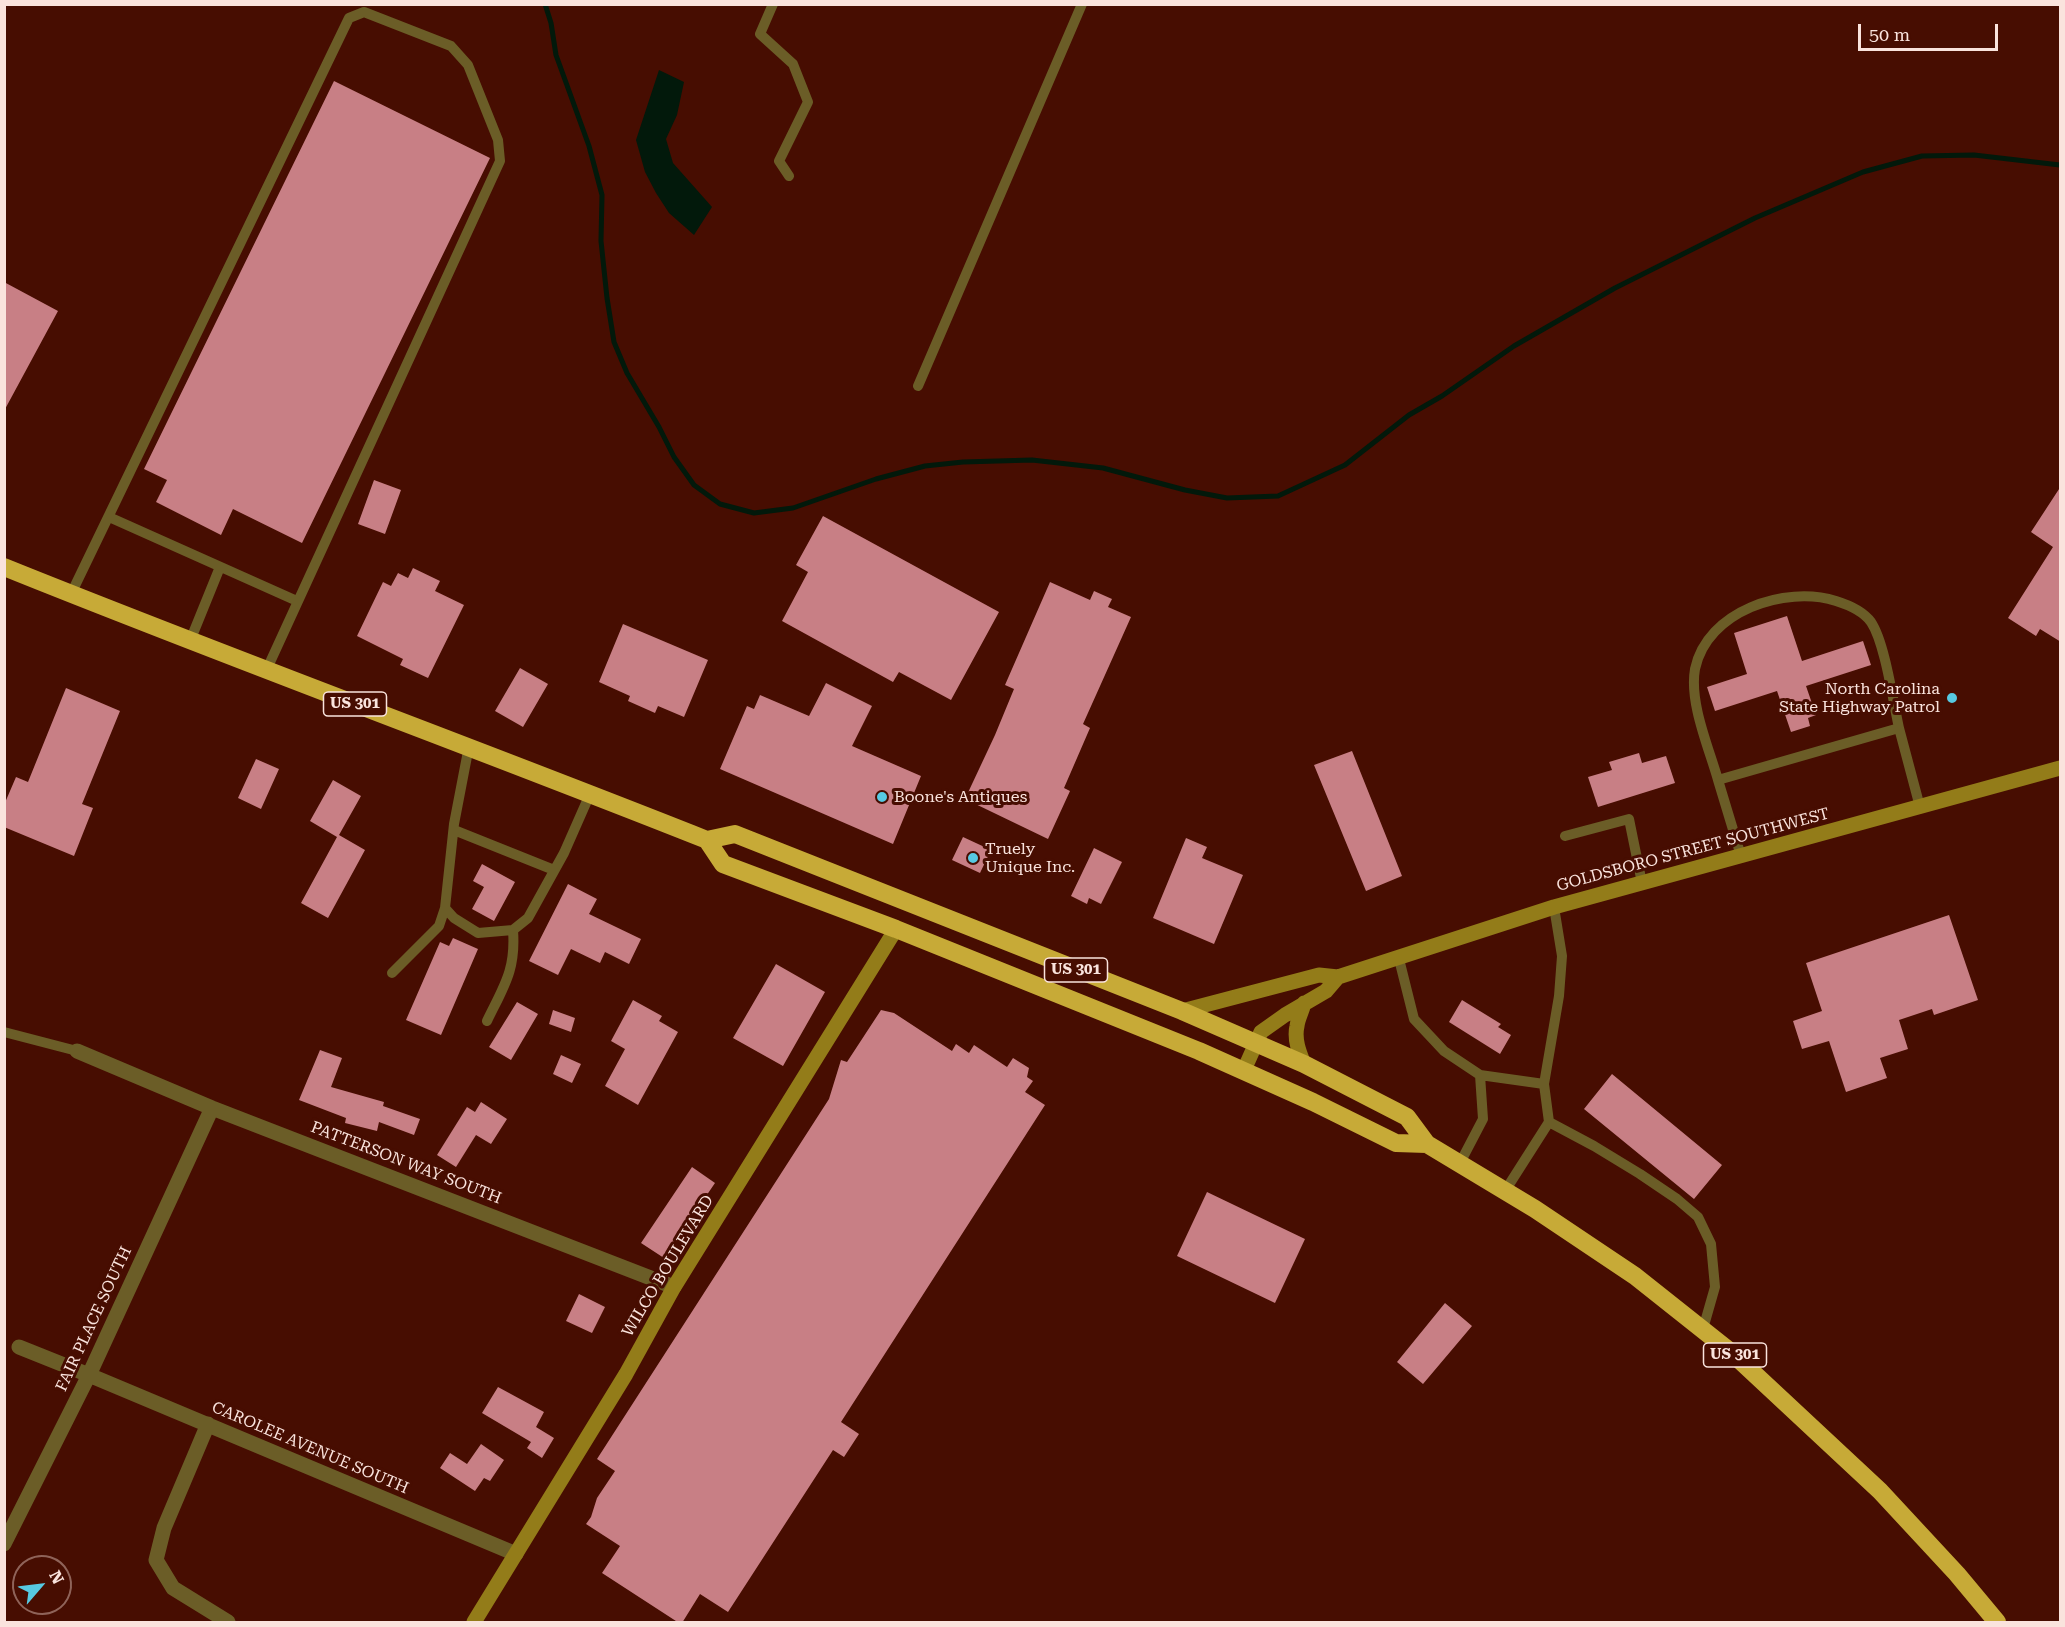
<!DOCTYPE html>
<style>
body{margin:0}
#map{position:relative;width:2065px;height:1627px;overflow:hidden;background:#470d01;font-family:"Roboto Serif",serif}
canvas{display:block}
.frame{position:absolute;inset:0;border:6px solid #fae3dd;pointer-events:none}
.north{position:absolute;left:12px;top:1555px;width:60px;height:60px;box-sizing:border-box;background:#470d01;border:2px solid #8f6359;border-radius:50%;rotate:62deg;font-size:16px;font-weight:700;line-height:24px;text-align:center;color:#fae3dd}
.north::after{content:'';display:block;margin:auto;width:21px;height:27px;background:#57c9e2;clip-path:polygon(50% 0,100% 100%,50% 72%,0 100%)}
.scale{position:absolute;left:1858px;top:24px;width:140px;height:27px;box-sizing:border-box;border:3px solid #fae3dd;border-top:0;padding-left:8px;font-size:18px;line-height:21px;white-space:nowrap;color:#fae3dd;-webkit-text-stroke:4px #470d01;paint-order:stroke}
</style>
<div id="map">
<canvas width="2065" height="1627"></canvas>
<div class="frame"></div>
<div class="north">N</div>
<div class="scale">50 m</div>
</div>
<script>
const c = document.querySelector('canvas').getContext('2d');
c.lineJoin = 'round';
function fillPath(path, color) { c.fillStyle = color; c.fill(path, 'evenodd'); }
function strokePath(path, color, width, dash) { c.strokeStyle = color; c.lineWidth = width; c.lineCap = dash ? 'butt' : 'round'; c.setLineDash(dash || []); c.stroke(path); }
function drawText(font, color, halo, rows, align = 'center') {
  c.font = font + ' "Roboto Serif",serif'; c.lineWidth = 6; c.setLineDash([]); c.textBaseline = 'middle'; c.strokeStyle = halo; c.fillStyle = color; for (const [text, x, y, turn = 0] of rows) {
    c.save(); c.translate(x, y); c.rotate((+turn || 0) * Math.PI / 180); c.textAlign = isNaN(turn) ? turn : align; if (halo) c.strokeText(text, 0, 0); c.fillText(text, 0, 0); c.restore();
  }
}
const water = new Path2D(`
 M 659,70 L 684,82 L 677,115 L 666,139 L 673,163 L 712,207 L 694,235 L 669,213 L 656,193 L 645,172 L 636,140 Z`);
const stream = new Path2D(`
 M 545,4 L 551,23 L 556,55 L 589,146 L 602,195 L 601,241 L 607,298 L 614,342 L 627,373 L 659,427 L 674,457 L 694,485 L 720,504 L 754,513 L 793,508 L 876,479 L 925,466 L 963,462 L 1032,460 L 1103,468 L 1185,490 L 1227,498 L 1278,496 L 1345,465 L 1409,415 L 1442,396 L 1514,346 L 1615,288 L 1755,218 L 1863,172 L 1922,156 L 1974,155 L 2060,165`);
const building = new Path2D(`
 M 334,81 L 490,158 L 302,543 L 233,509 L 221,535 L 156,502 L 167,480 L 144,469 Z
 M 4,282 L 58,311 L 4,411 Z
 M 374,480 L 401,490 L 385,534 L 358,524 Z
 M 2061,486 L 2061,642 L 2040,629 L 2036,636 L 2008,618 L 2053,547 L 2031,532 Z
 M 823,516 L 999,612 L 951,700 L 899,672 L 893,682 L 782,621 L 808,572 L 796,565 Z
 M 413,568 L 440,581 L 435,591 L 464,605 L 428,678 L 400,665 L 403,659 L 357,636 L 383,582 L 391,586 L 398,573 L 408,578 Z
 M 1050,582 L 1090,600 L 1094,591 L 1112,599 L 1108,607 L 1131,617 L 1083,724 L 1090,728 L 1064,788 L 1070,791 L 1048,839 L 965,799 L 995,735 L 1014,689 L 1005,685 Z
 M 1787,616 L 1802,661 L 1863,641 L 1871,665 L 1806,686 L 1816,715 L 1808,718 L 1810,726 L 1791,732 L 1777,691 L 1715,711 L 1707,687 L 1747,674 L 1734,633 Z
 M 623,624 L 708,660 L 684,717 L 658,706 L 655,713 L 628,701 L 630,696 L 599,682 Z
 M 520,668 L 548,684 L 523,727 L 495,711 Z
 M 826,683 L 872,706 L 852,746 L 921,776 L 893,844 L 720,769 L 747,706 L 754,709 L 760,695 L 809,716 Z
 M 66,688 L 120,711 L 82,804 L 93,808 L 74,856 L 4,827 L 4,805 L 16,777 L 28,782 Z
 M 1352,751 L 1402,876 L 1366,891 L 1314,765 Z
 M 1639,753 L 1642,763 L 1666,756 L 1675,783 L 1598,807 L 1588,777 L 1612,770 L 1609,762 Z
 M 256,759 L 279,769 L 261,809 L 238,798 Z
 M 333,780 L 361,796 L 339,835 L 365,850 L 328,918 L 301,903 L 337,837 L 310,821 Z
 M 963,837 L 991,850 L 980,873 L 952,860 Z
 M 1186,838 L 1207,847 L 1202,858 L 1243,875 L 1214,944 L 1153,918 Z
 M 1094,848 L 1122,862 L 1101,904 L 1089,898 L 1087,904 L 1071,896 Z
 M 482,864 L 515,882 L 494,921 L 472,909 L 484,887 L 473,881 Z
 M 568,884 L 597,899 L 589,914 L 641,939 L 629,964 L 605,952 L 600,963 L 571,949 L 558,975 L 529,961 Z
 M 1949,915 L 1978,1000 L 1934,1015 L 1932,1009 L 1899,1020 L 1908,1049 L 1880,1058 L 1887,1078 L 1846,1092 L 1829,1041 L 1802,1049 L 1793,1021 L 1822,1011 L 1806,963 Z
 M 453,938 L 478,949 L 441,1035 L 406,1020 L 440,942 L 449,946 Z
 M 776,964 L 825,992 L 783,1066 L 733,1038 Z
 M 633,1000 L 662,1016 L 659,1021 L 678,1032 L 638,1105 L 605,1086 L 625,1049 L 611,1041 Z
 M 1462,1000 L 1501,1024 L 1498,1027 L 1511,1035 L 1500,1054 L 1449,1022 Z
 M 517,1002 L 538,1014 L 511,1060 L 489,1047 Z
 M 553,1010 L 575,1018 L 571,1032 L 549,1024 Z
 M 881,1010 L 894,1013 L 952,1051 L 956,1044 L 969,1053 L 974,1045 L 1007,1067 L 1013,1058 L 1029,1068 L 1027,1077 L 1033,1081 L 1025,1092 L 1045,1105 L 841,1422 L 859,1434 L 844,1457 L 833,1450 L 728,1612 L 700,1594 L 682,1623 L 679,1623 L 602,1573 L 620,1546 L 586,1524 L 591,1517 L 597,1498 L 615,1471 L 597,1459 L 829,1099 L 841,1060 L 847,1062 Z
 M 320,1050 L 342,1058 L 331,1087 L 384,1102 L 383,1106 L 420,1119 L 414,1135 L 379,1122 L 377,1131 L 345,1123 L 346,1118 L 299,1100 Z
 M 561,1055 L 581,1064 L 572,1083 L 553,1074 Z
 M 1612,1074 L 1722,1165 L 1694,1199 L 1584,1109 Z
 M 481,1102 L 507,1119 L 491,1144 L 476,1135 L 456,1167 L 437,1155 L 467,1107 L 475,1112 Z
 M 692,1167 L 715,1183 L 664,1258 L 641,1243 Z
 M 1207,1192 L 1305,1239 L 1275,1303 L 1177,1256 Z
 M 579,1294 L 605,1307 L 592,1333 L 566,1321 Z
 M 1445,1303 L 1472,1326 L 1423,1384 L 1397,1362 Z
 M 498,1387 L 544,1412 L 536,1427 L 554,1438 L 542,1458 L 527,1448 L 531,1442 L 482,1413 Z
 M 481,1444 L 504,1460 L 490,1481 L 484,1478 L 475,1491 L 440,1468 L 450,1453 L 467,1464 Z`);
const lane = new Path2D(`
 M 773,4 L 760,34 L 793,64 L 808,102 L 779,161 L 789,176
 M 918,386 L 1082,4
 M 109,517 L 297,601
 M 71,594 L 349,18 L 364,12 L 451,46 L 468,65 L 498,140 L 500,161 L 266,671
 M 190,641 L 220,567
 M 469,746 L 454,824 L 445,908 L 454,918 L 478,933 L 513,930 L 528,918 L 564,853 L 590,794
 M 1718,780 C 1709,748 1689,703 1695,669 C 1707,611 1785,585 1836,601 C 1849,605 1863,611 1871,622 C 1885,643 1893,701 1899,728
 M 454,830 L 554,870
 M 1565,836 L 1629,819 L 1642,883
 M 1741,856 L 1718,780 L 1899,728 L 1920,807
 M 1399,959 L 1414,1019 L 1444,1051 L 1480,1075 L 1544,1084 L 1559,996 L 1562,956 L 1554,907
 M 392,973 L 439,926 L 445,908
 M 487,1021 C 504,986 516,970 513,930
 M 4,1032 L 77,1051
 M 1549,1122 L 1594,1146 L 1640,1174 L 1677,1199 L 1698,1217 L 1711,1244 L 1715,1287 L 1703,1329
 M 1460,1163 L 1483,1119 L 1480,1075
 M 1505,1191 L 1549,1122 L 1544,1084`);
const street = new Path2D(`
 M 77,1051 L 212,1108 L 674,1287
 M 19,1347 L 89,1375 L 516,1554
 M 208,1424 L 164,1528 L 156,1560 L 173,1588 L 228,1622
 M 4,1544 L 89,1375 L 212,1108`);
const secondary = new Path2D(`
 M 1304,1003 C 1302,1012 1298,1018 1297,1026 C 1294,1039 1299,1052 1304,1064
 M 1182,1011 L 1319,975 L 1338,977 L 1554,907 L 2060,768
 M 1244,1070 L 1261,1032 L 1285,1015 L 1326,991 L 1338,977
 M 474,1622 L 626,1374 L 674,1287 L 896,929`);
const highway = new Path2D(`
 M 4,567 C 237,661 473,747 707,840 L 735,834 L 1182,1011 L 1304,1064 L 1407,1117 L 1427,1144 L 1535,1209 L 1635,1276 L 1732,1353 L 1880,1491 L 1957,1574 L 1997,1622
 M 707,840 L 723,864 L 896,929 L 1199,1051 L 1313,1102 L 1396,1143 L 1427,1144`);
const markers = [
 [1952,698,6,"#57c9e2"],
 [882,797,6,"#57c9e2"],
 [973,858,6,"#57c9e2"]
];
const shields = [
 [355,704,63],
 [1076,970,63],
 [1735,1355,63]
];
const shieldNames = [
 ["US 301",355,704],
 ["US 301",1076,970],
 ["US 301",1735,1355]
];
const poiNames = [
 ["North Carolina",1940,689,"right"],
 ["State Highway Patrol",1940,707,"right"],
 ["Boone's Antiques",894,797],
 ["Truely",985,849],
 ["Unique Inc.",985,867]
];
const streetNames = [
 ["GOLDSBORO STREET SOUTHWEST",1693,850,-15],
 ["PATTERSON WAY SOUTH",406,1163,21],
 ["WILCO BOULEVARD",668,1266,-59],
 ["FAIR PLACE SOUTH",94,1319,-65],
 ["CAROLEE AVENUE SOUTH",310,1448,23]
];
fillPath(water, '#02190b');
strokePath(stream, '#02190b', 5);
fillPath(building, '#c87f85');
strokePath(lane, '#6b5d27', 10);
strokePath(street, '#6b5d27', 15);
strokePath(secondary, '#937c19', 15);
strokePath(highway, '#c7aa37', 18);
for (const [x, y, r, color] of markers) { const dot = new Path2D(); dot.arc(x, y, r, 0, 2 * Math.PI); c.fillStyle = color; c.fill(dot); strokePath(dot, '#470d01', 2); }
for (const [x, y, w] of shields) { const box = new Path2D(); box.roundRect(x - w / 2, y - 12, w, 24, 4.5); c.fillStyle = '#470d01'; c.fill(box); strokePath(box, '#fae3dd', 1.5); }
drawText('bold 15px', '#fae3dd', null, shieldNames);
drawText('16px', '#fae3dd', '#470d01', poiNames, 'left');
drawText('16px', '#fae3dd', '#470d01', streetNames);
</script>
